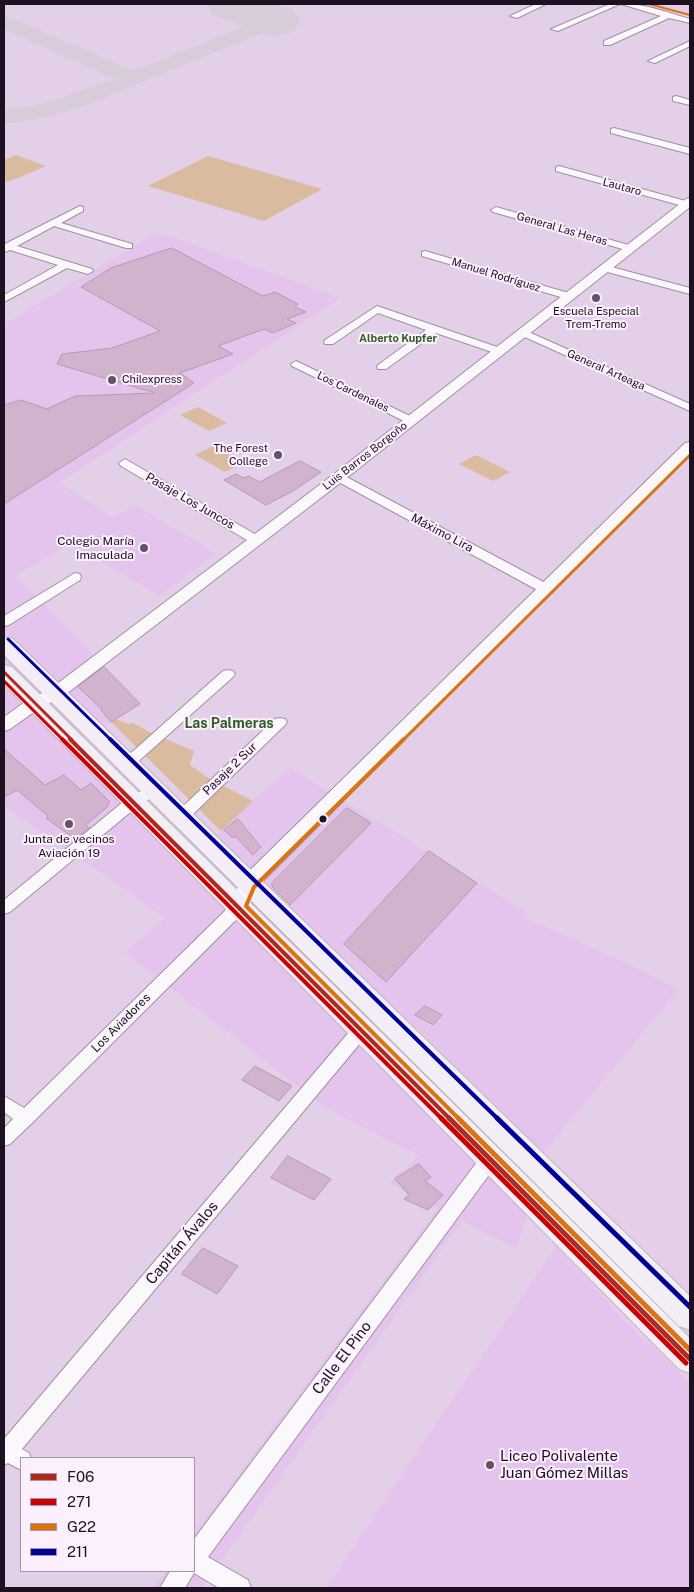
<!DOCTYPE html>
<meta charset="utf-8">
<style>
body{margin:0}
#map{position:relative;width:694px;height:1592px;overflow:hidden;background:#e3d0e8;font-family:"Public Sans",sans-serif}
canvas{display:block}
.frame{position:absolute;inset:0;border:5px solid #1d1020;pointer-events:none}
.legend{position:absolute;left:20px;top:1457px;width:175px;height:115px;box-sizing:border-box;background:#fcf0ff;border:1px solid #a396a6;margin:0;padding:6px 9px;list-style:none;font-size:15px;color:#1d1020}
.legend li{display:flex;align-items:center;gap:10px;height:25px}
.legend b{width:25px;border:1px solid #a396a6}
</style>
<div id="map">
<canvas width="694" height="1592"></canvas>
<div class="frame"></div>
<ul class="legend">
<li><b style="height:6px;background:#af2b1e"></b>F06</li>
<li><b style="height:6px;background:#c00"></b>271</li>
<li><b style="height:6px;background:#db7310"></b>G22</li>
<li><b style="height:6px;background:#009"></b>211</li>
</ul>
</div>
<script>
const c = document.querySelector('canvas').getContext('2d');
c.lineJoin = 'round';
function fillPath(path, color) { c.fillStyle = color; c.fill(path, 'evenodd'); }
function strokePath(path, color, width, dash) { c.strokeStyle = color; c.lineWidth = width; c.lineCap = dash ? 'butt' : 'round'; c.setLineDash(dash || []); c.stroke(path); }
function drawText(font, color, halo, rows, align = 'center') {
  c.font = font + ' "Public Sans",sans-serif'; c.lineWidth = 4; c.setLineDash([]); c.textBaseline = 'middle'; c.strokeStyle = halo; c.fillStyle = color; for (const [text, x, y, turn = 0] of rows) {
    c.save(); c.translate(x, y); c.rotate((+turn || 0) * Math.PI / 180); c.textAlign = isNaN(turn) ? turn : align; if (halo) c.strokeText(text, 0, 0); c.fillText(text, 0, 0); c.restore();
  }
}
const built = new Path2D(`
 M 158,232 L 340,298 L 59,483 L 113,518 L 135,505 L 217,554 L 159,596 L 71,543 L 15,576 L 142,703 L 68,749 L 182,864 L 290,768 L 528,913 L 525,918 L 635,967 L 678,990 L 545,1151 L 517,1248 L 462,1221 L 202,1588 L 153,1588 L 166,1571 L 194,1571 L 194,1533 L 438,1208 L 389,1183 L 419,1156 L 325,1107 L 125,953 L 166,918 L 4,806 L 4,652 L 19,645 L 4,629 L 4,324 Z
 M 556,1246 L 645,1342 L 649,1342 L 690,1384 L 690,1588 L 326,1588 Z`);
const green = new Path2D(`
 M 16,155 L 46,166 L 8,182 L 4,180 L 4,160 Z
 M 208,156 L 322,189 L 264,221 L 148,186 Z
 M 198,407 L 227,423 L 209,431 L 180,415 Z
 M 213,446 L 243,463 L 225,472 L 195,455 Z
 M 476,455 L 510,472 L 493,481 L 459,464 Z
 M 116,719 L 128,724 L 133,723 L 151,733 L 194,751 L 190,765 L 210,779 L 253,801 L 221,831 L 111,722 Z`);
const taxiway = new Path2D(`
 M 4,15 L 134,71 L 268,17 L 275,15 L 282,17 L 285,21 L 282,25 L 79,108 L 38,119 L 4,124 L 4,110 L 46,103 L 115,79 L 4,29 Z`);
const runway = new Path2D(`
 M 206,4 L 277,4 L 293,10 L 301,21 L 293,32 L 275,37 L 257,32 L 213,15 Z`);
const building = new Path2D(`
 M 172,248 L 263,296 L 275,292 L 298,304 L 295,307 L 306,312 L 287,319 L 296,323 L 273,333 L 264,329 L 218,346 L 233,354 L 180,373 L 194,383 L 4,504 L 4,405 L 21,400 L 47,409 L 75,396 L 155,393 L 57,364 L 62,354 L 112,348 L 160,331 L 81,287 L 111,268 Z
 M 300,461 L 321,472 L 293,491 L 266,505 L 224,480 L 236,474 L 243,478 L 249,476 L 259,482 Z
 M 104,667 L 140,704 L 111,722 L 101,710 L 102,709 L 78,687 Z
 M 4,749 L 45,785 L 64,775 L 81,790 L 91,783 L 110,802 L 106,808 L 86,825 L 89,828 L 75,839 L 46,818 L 48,816 L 17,790 L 4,797 Z
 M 347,808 L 371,823 L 290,905 L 272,887 L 272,883 Z
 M 238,819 L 261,847 L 253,855 L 235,836 L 233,838 L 224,830 Z
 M 429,851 L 477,883 L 386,982 L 344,944 Z
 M 425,1006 L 442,1015 L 433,1025 L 415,1015 Z
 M 255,1066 L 292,1086 L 279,1101 L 242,1080 Z
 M 288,1156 L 331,1179 L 314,1200 L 271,1178 Z
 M 419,1164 L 431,1177 L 425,1181 L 443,1195 L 428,1210 L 404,1199 L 409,1195 L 395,1179 Z
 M 203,1248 L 238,1266 L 217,1294 L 182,1274 Z`);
const minor = new Path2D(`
 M 536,4 L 546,4 L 517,18 L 510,16 Z
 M 610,4 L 620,4 L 558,31 L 551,29 Z
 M 621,4 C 644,3 669,13 690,19 L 690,23 L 669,18 L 610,45 L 604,45 L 604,41 L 661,16 Z
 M 690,41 L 690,46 L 655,63 L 648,61 Z
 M 676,96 L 690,100 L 690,105 L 673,101 L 673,97 Z
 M 614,128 L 690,148 L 690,154 L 611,133 L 611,129 Z
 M 559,166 L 689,202 L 690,205 L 683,206 L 556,171 L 556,167 Z
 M 80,206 L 83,207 L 83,211 L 61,223 L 132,244 L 132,248 L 126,248 L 54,226 L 17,246 L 92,269 L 93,271 L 88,274 L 67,268 L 4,302 L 4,295 L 58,265 L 10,250 L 4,252 L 5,244 Z
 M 496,207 L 632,246 L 634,248 L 632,250 L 626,250 L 493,212 L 491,210 Z
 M 425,251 L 572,294 L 573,296 L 568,299 L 564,298 L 422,256 L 422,252 Z
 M 604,265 L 690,288 L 690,294 L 600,270 L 600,266 Z
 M 377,306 L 503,349 L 504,351 L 503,353 L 495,353 L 436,333 L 386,369 L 378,369 L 377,367 L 378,365 L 426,330 L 378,313 L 333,344 L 325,344 L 324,342 L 325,340 Z
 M 522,329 L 690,404 L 690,411 L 518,334 L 517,332 Z
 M 296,361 L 414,418 L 416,420 L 414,422 L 406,422 L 292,366 L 291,364 Z
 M 125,459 L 260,537 L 262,540 L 256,544 L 252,543 L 121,466 L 119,463 Z
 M 339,473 L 551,586 L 553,589 L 551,592 L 541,592 L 335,480 L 333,477 L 335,474 Z
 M 75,573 L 80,574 L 81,577 L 80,580 L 9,625 L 4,626 L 4,616 Z
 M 228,670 L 233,671 L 235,674 L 233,677 L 132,767 L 122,767 L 120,764 L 122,761 L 223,671 Z
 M 280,718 L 285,719 L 287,722 L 285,725 L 186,821 L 176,821 L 173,817 L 176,813 L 275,719 Z
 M 154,785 L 159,787 L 161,790 L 159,793 L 139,805 L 10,912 L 4,914 L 4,900 L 129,797 Z
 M 239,901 L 245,903 L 247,907 L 245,911 L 32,1123 L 10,1144 L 4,1146 L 4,1128 L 13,1119 L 4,1112 L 4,1096 L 24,1108 L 233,903 Z
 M 361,1024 L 367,1025 L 370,1030 L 367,1035 L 22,1449 L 29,1453 L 31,1458 L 21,1458 L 21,1470 L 8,1463 L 4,1465 L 4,1439 L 355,1025 Z
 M 490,1152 L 497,1154 L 499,1159 L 497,1164 L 208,1557 L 248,1580 L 251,1588 L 219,1588 L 194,1573 L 185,1588 L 160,1588 L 170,1571 L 194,1571 L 194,1539 L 483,1154 Z`);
const tertiary = new Path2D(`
 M 690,198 L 690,207 L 344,480 L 61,698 L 41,707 L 10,729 L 4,731 L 4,717 L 29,699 L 49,690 L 334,474 L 686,199 Z
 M 690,442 L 690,454 L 258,886 L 246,912 L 239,914 L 232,912 L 229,907 L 242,878 L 685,443 Z`);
const primary = new Path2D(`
 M 4,637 L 12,638 L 690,1296 L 690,1330 L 679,1326 L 4,655 Z
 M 4,665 L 12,667 L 690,1338 L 690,1373 L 679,1369 L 4,684 Z`);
const bus1Far2 = new Path2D(`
 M 4,672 L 72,740`);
const bus1Far1 = new Path2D(`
 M 70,739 L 450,1119`);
const bus1 = new Path2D(`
 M 449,1118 L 690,1359`);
const bus2Far2 = new Path2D(`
 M 4,681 L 63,740`);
const bus2Far1 = new Path2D(`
 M 62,739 L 442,1119`);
const bus2 = new Path2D(`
 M 441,1118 L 686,1363`);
const bus3Far3 = new Path2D(`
 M 649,4 L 690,15`);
const bus3Far2 = new Path2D(`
 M 403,740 L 690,455`);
const bus3Far1 = new Path2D(`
 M 404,739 L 254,887 L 246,906 L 459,1119`);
const bus3 = new Path2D(`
 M 458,1118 L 690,1350`);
const bus4Far2 = new Path2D(`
 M 8,639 L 111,740`);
const bus4Far1 = new Path2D(`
 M 110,739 L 498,1119`);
const bus4 = new Path2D(`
 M 497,1118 L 690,1307`);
const markers = [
 [596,298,5,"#625366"],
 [112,380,5,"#625366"],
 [278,455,5,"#625366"],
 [144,548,5,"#625366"],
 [323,819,4.5,"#1d1020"],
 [69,824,5,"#625366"],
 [490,1465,5,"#625366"]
];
const farStreetnames = [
 ["Lautaro",622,187,15],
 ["General Las Heras",562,229,16],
 ["Manuel Rodríguez",496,275,17],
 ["General Arteaga",606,370,24],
 ["Los Cardenales",353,392,26],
 ["Luis Barros Borgoño",365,456,-38]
];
const farPoinames = [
 ["Escuela Especial",596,312],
 ["Trem-Tremo",596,325],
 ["Chilexpress",122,380,"left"],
 ["The Forest",268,449,"right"],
 ["College",268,462,"right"]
];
const farNeighbourhoodnames = [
 ["Alberto Kupfer",398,339]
];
const streetNames = [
 ["Pasaje Los Juncos",190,501,30],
 ["Máximo Lira",442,533,28],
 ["Pasaje 2 Sur",230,769,-44],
 ["Los Aviadores",121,1023,-45]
];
const poiNames = [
 ["Colegio María",134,541],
 ["Imaculada",134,555],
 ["Junta de vecinos",69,839,"center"],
 ["Aviación 19",69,853,"center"]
];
const neighbourhoodNames = [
 ["Las Palmeras",229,724]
];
const nearStreetnames = [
 ["Capitán Ávalos",182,1243,-50],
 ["Calle El Pino",342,1358,-53]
];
const nearPoinames = [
 ["Liceo Polivalente",500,1456],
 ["Juan Gómez Millas",500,1473]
];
fillPath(built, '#e4c4ec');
fillPath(green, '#dbbb9f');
fillPath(taxiway, '#d8ccdb');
fillPath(runway, '#d8ccdb');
fillPath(building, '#d2b3ce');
strokePath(building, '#b09eaf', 1);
strokePath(minor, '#9f90a3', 2);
strokePath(tertiary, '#9f90a3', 2);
strokePath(primary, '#bfb6c2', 2);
fillPath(minor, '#fbf8fc');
fillPath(tertiary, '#fbf8fc');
fillPath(primary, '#f3edf5');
strokePath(bus1Far2, '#af2b1e', 3);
strokePath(bus1Far1, '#af2b1e', 4);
strokePath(bus1, '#af2b1e', 5);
strokePath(bus2Far2, '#c00', 3);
strokePath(bus2Far1, '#c00', 4);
strokePath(bus2, '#c00', 5);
strokePath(bus3Far3, '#db7310', 2);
strokePath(bus3Far2, '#db7310', 3);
strokePath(bus3Far1, '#db7310', 4);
strokePath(bus3, '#db7310', 5);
strokePath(bus4Far2, '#009', 3);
strokePath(bus4Far1, '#009', 4);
strokePath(bus4, '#009', 5);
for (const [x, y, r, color] of markers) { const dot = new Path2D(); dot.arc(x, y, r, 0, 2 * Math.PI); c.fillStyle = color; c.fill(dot); strokePath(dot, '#fcf0ff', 2); }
drawText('11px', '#1d1020', '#fcf0ff', farStreetnames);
drawText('11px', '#1d1020', '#fcf0ff', farPoinames);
drawText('bold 11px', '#325e25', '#fcf0ff', farNeighbourhoodnames);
drawText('12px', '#1d1020', '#fcf0ff', streetNames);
drawText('12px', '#1d1020', '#fcf0ff', poiNames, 'right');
drawText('bold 14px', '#325e25', '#fcf0ff', neighbourhoodNames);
drawText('15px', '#1d1020', '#fcf0ff', nearStreetnames);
drawText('15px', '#1d1020', '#fcf0ff', nearPoinames, 'left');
</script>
